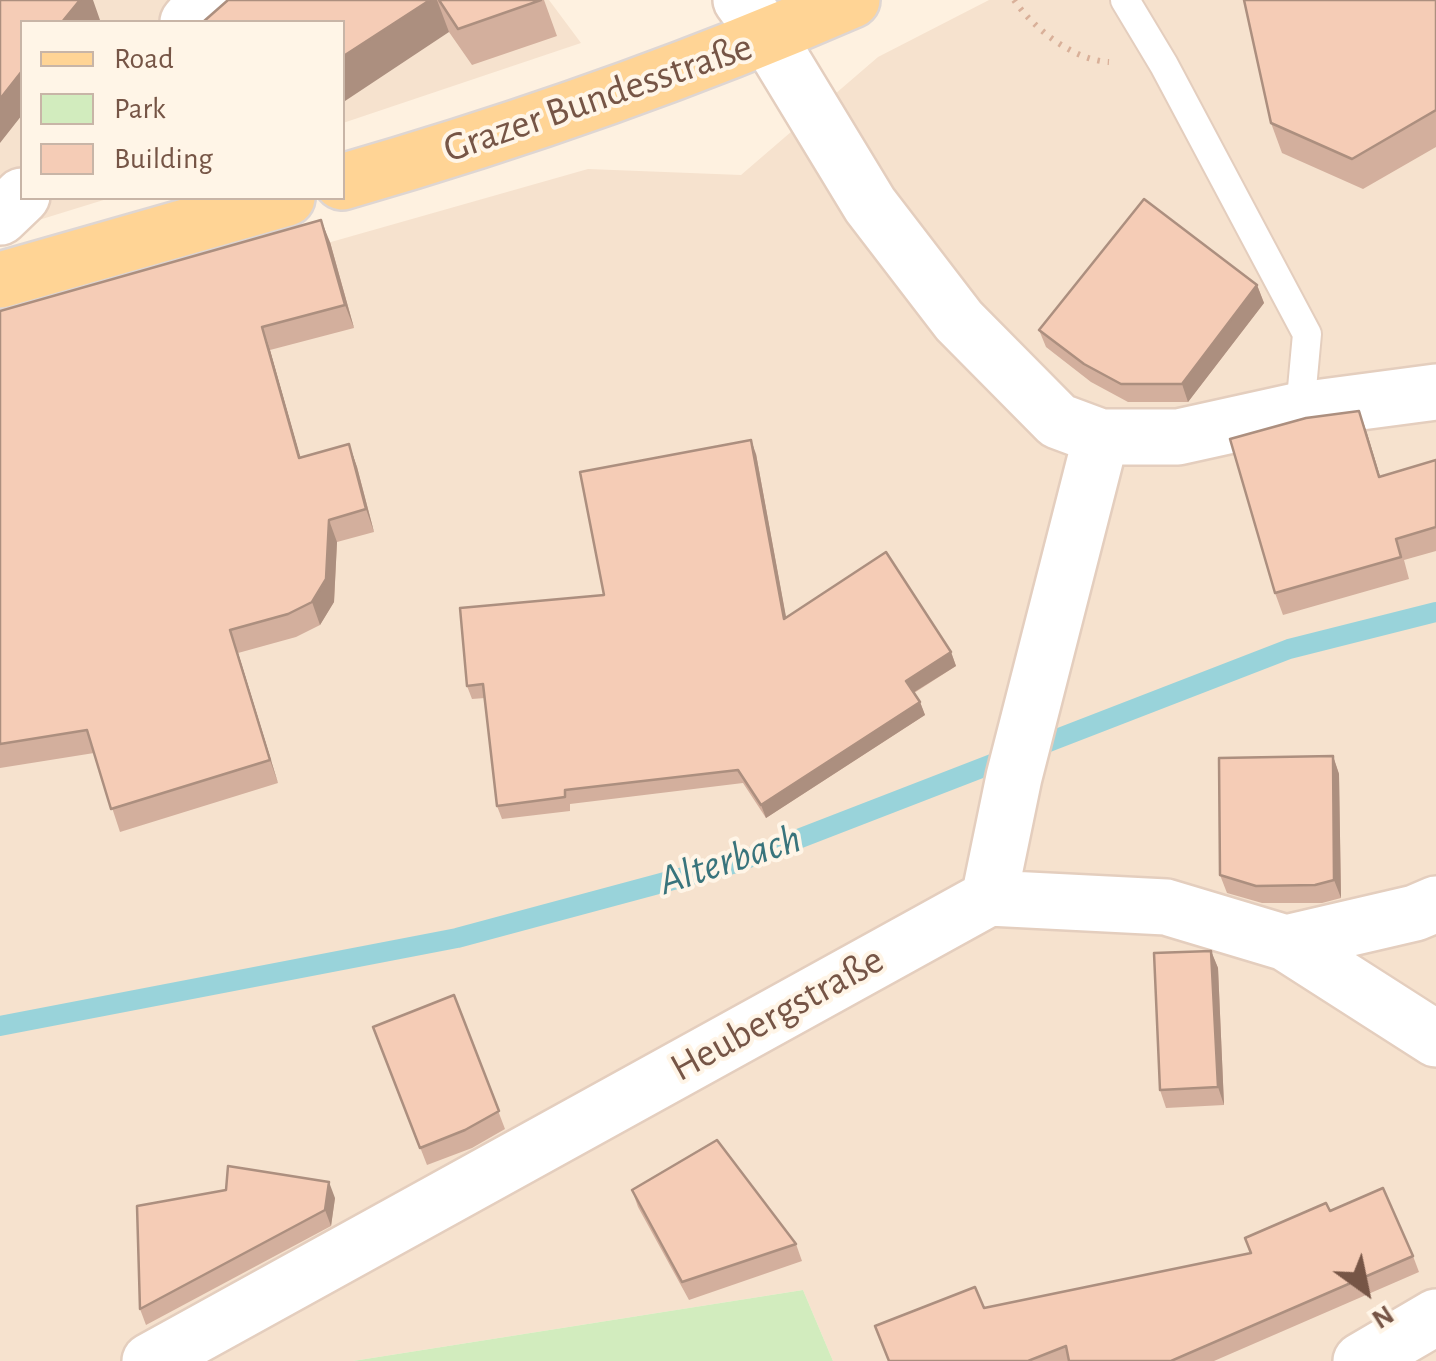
<!DOCTYPE html>
<meta charset="utf-8">
<style>
body{margin:0}
#map{position:relative;width:1436px;height:1361px;overflow:hidden;background:#fef1e0;font-family:"Alegreya Sans",sans-serif}
canvas{display:block}
.legend{position:absolute;left:20px;top:20px;width:325px;height:180px;box-sizing:border-box;background:#fff5e7;border:2px solid #c8b5a7;margin:0;padding:12px 18px;list-style:none;font-size:30px;color:#765546}
.legend li{display:flex;align-items:center;gap:20px;height:50px}
.legend b{width:50px;border:2px solid #c8b5a7}
.north{position:absolute;left:1316px;top:1241px;width:100px;height:100px;-webkit-text-stroke:8px #fff5e7;paint-order:stroke;rotate:147deg;font-size:28px;font-weight:700;line-height:40px;text-align:center;color:#765546}
.north::after{content:'';display:block;margin:auto;width:35px;height:45px;background:#765546;clip-path:polygon(50% 0,100% 100%,50% 72%,0 100%)}
</style>
<div id="map">
<canvas width="1436" height="1361"></canvas>
<ul class="legend">
<li><b style="height:12px;background:#ffd495"></b>Road</li>
<li><b style="height:28px;background:#d2ecbe"></b>Park</li>
<li><b style="height:28px;background:#f5ccb6"></b>Building</li>
</ul>
<div class="north">N</div>
</div>
<script>
const c = document.querySelector('canvas').getContext('2d');
c.lineJoin = 'round';
function fillPath(path, color) { c.fillStyle = color; c.fill(path, 'evenodd'); }
function strokePath(path, color, width, dash) { c.strokeStyle = color; c.lineWidth = width; c.lineCap = dash ? 'butt' : 'round'; c.setLineDash(dash || []); c.stroke(path); }
function drawText(font, color, halo, rows, align = 'center') {
  c.font = font + ' "Alegreya Sans",sans-serif'; c.lineWidth = 8; c.setLineDash([]); c.textBaseline = 'middle'; c.strokeStyle = halo; c.fillStyle = color; for (const [text, x, y, turn = 0] of rows) {
    c.save(); c.translate(x, y); c.rotate((+turn || 0) * Math.PI / 180); c.textAlign = isNaN(turn) ? turn : align; if (halo) c.strokeText(text, 0, 0); c.fillText(text, 0, 0); c.restore();
  }
}
const residential = new Path2D(`
 M 0,0 L 549,0 L 581,43 L 343,123 L 342,22 L 22,22 L 22,198 L 110,198 L 0,232 Z
 M 989,0 L 1436,0 L 1436,1361 L 833,1361 L 803,1290 L 353,1361 L 0,1361 L 0,336 L 588,169 L 741,175 L 878,57 Z`);
const green = new Path2D(`
 M 803,1290 L 833,1361 L 353,1361 Z`);
const stream = new Path2D(`
 M 0,1026 L 457,938 L 736,863 L 1289,649 L 1436,612`);
const path = new Path2D(`
 M 1014,0 C 1034,29 1073,60 1109,62`);
const service = new Path2D(`
 M 1125,0 L 1164,65 L 1307,334 L 1300,410`);
const minor = new Path2D(`
 M 741,0 L 768,37 L 870,205 L 959,321 L 1058,421 L 1101,437 L 1178,437 L 1300,410 L 1436,392
 M 188,22 L 207,0
 M 0,217 L 22,196
 M 989,898 L 1166,907 L 1286,943 L 1436,1039
 M 1286,943 L 1415,913 L 1436,904
 M 150,1361 L 989,898 L 1014,777 L 1101,437
 M 1361,1361 L 1436,1317`);
const primary = new Path2D(`
 M 342,182 C 515,132 687,72 852,0
 M 0,280 L 287,198`);
const wall = new Path2D(`
 M 228,0 L 544,0 L 557,36 L 472,65 L 449,32 Z
 M 1436,0 L 1436,147 L 1363,189 L 1282,153 L 1271,123 Z
 M 330,242 L 354,328 L 270,350 L 300,457 L 349,444 L 357,467 L 374,532 L 337,542 L 334,602 L 320,625 L 296,637 L 238,653 L 278,783 L 120,832 L 94,753 L 0,768 L 0,311 Z
 M 1257,285 L 1264,303 L 1188,402 L 1128,402 L 1091,382 L 1046,347 L 1039,330 Z
 M 1359,411 L 1380,477 L 1436,460 L 1436,551 L 1404,560 L 1409,579 L 1283,615 L 1275,593 Z
 M 756,454 L 786,618 L 951,652 L 956,666 L 914,693 L 920,702 L 925,715 L 766,818 L 743,783 L 570,804 L 570,811 L 502,819 L 497,806 L 485,698 L 472,699 L 467,686 L 604,595 Z
 M 1333,756 L 1339,774 L 1341,898 L 1322,903 L 1262,903 L 1227,893 L 1220,875 Z
 M 1211,951 L 1218,968 L 1224,1105 L 1166,1108 L 1160,1090 Z
 M 454,995 L 505,1129 L 472,1148 L 427,1165 L 373,1027 Z
 M 632,1190 L 796,1244 L 802,1261 L 689,1300 L 638,1207 Z
 M 335,1198 L 331,1226 L 146,1325 L 140,1309 Z
 M 1330,1211 L 1413,1256 L 1419,1272 L 1214,1361 L 888,1361 L 984,1308 L 1250,1253 L 1245,1238 Z`);
const shadedWall = new Path2D(`
 M 80,0 L 93,0 L 100,20 L 98,22 L 62,22 Z
 M 430,0 L 437,0 L 449,32 L 342,103 L 342,57 Z
 M 22,71 L 22,115 L 0,143 L 0,99 Z
 M 321,220 L 330,242 L 354,328 L 345,305 Z
 M 1257,285 L 1264,303 L 1188,402 L 1182,384 Z
 M 262,327 L 270,350 L 307,480 L 299,458 Z
 M 1359,411 L 1367,433 L 1387,499 L 1379,477 Z
 M 751,440 L 756,454 L 789,633 L 784,619 Z
 M 349,444 L 357,467 L 374,532 L 366,509 Z
 M 329,520 L 337,542 L 334,602 L 320,625 L 312,602 Z
 M 230,630 L 238,653 L 278,783 L 270,760 Z
 M 951,652 L 956,666 L 911,694 L 906,681 Z
 M 920,702 L 925,715 L 766,818 L 761,805 Z
 M 1333,756 L 1339,774 L 1341,898 L 1334,880 Z
 M 1211,951 L 1218,968 L 1224,1105 L 1218,1087 Z
 M 329,1182 L 335,1198 L 331,1226 L 325,1210 Z`);
const building = new Path2D(`
 M 0,0 L 80,0 L 62,22 L 22,22 L 22,71 L 0,99 Z
 M 228,0 L 430,0 L 342,57 L 342,22 L 203,22 Z
 M 439,0 L 541,0 L 458,29 Z
 M 1244,0 L 1436,0 L 1436,110 L 1352,159 L 1271,123 Z
 M 1144,199 L 1257,285 L 1182,384 L 1121,384 L 1084,364 L 1039,330 Z
 M 321,220 L 345,305 L 262,327 L 299,458 L 349,444 L 366,509 L 329,520 L 326,579 L 312,602 L 288,614 L 230,630 L 270,760 L 111,809 L 87,730 L 0,744 L 0,311 Z
 M 1359,411 L 1379,477 L 1436,460 L 1436,527 L 1396,539 L 1401,557 L 1275,593 L 1230,439 L 1306,418 Z
 M 751,440 L 784,619 L 886,552 L 951,652 L 906,681 L 920,702 L 761,805 L 738,770 L 565,790 L 565,797 L 497,806 L 483,684 L 467,686 L 460,608 L 604,595 L 580,472 Z
 M 1333,756 L 1334,880 L 1315,885 L 1256,886 L 1220,875 L 1219,758 Z
 M 1211,951 L 1218,1087 L 1160,1090 L 1154,953 Z
 M 454,995 L 499,1111 L 465,1130 L 420,1148 L 373,1027 Z
 M 717,1140 L 796,1244 L 682,1282 L 632,1190 Z
 M 228,1166 L 329,1182 L 325,1210 L 140,1309 L 137,1206 L 226,1190 Z
 M 1383,1188 L 1413,1256 L 1171,1361 L 1069,1361 L 1066,1346 L 1028,1361 L 889,1361 L 875,1326 L 975,1287 L 984,1308 L 1251,1253 L 1245,1238 L 1326,1203 L 1330,1211 Z`);
const streetNames = [
 ["Grazer Bundesstraße",598,98,-19],
 ["Heubergstraße",777,1014,-29]
];
const waterNames = [
 ["Alterbach",730,860,-18]
];
fillPath(residential, '#f6e2ce');
fillPath(green, '#d2ecbe');
strokePath(stream, '#99d3da', 20);
strokePath(service, '#e4cebe', 32);
strokePath(minor, '#e4cebe', 60);
strokePath(primary, '#ded6d3', 60);
strokePath(path, '#d9b099', 6, [2.5, 8]);
strokePath(service, '#fff', 28);
strokePath(minor, '#fff', 55);
strokePath(primary, '#ffd495', 55);
fillPath(wall, '#d3af9d');
fillPath(shadedWall, '#ac8f7f');
fillPath(building, '#f5ccb6');
strokePath(building, '#ac8f7f', 2.5);
drawText('40px', '#765546', '#fff5e7', streetNames);
drawText('italic 42px', '#39747c', '#fff5e7', waterNames);
</script>
